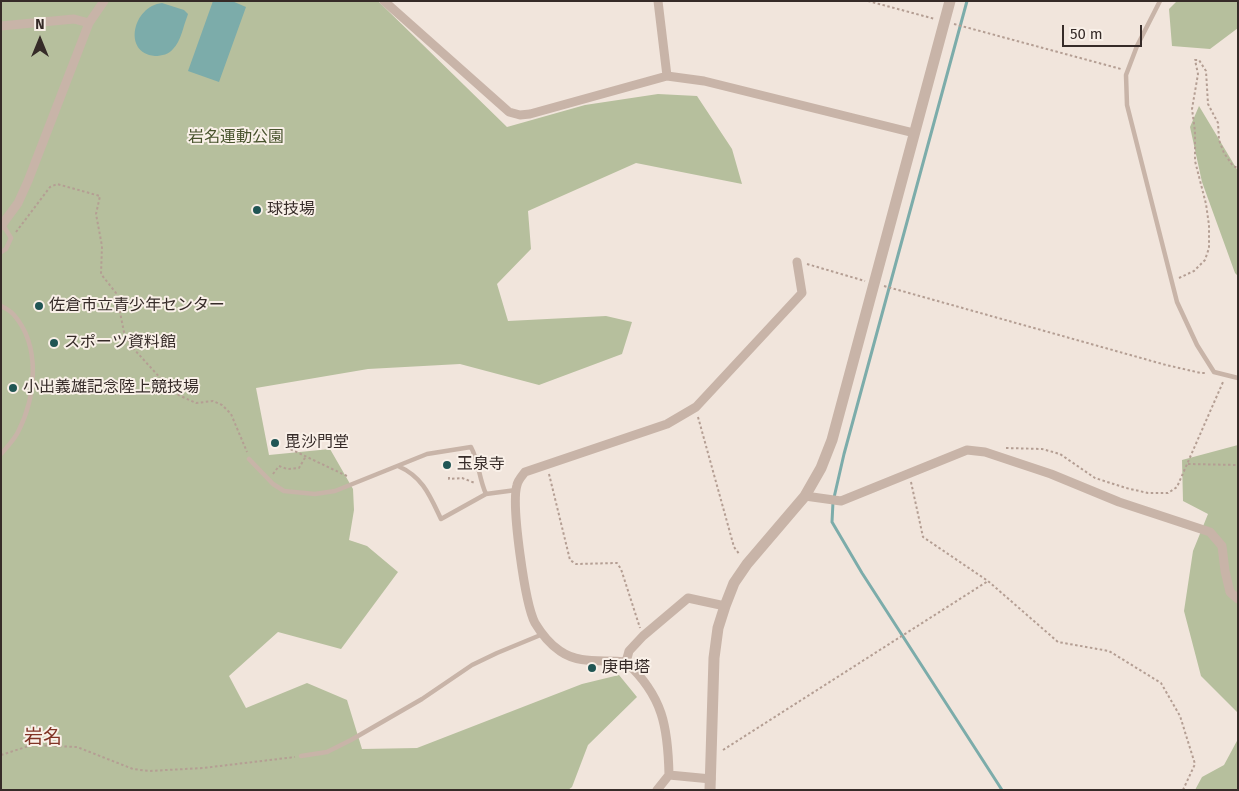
<!DOCTYPE html>
<meta charset="utf-8">
<style>
body{margin:0}
#map{position:relative;width:1239px;height:791px;overflow:hidden;background:#f1e5dc;font-family:"Fira Sans",sans-serif}
canvas{display:block}
.frame{position:absolute;inset:0;border:2px solid #362b28;pointer-events:none}
.north{position:absolute;left:15px;top:15px;width:50px;height:50px;-webkit-text-stroke:4px #f9f0e8;paint-order:stroke;rotate:0deg;font-size:14px;font-weight:700;line-height:20px;text-align:center;color:#362b28}
.north::after{content:'';display:block;margin:auto;width:18px;height:22px;background:#362b28;clip-path:polygon(50% 0,100% 100%,50% 72%,0 100%)}
.scale{position:absolute;left:1062px;top:25px;width:80px;height:22px;box-sizing:border-box;border:2px solid #362b28;border-top:0;padding-left:6px;font-size:15px;line-height:18px;white-space:nowrap;color:#362b28;-webkit-text-stroke:4px #f9f0e8;paint-order:stroke}
</style>
<div id="map">
<canvas width="1239" height="791"></canvas>
<div class="frame"></div>
<div class="north">N</div>
<div class="scale">50 m</div>
</div>
<script>
const c = document.querySelector('canvas').getContext('2d');
c.lineJoin = 'round';
function fillPath(path, color) { c.fillStyle = color; c.fill(path, 'evenodd'); }
function strokePath(path, color, width, dash) { c.strokeStyle = color; c.lineWidth = width; c.lineCap = dash ? 'butt' : 'round'; c.setLineDash(dash || []); c.stroke(path); }
function drawText(font, color, halo, rows, align = 'center') {
  c.font = font + ' "Fira Sans","Noto Sans JP",sans-serif'; c.lineWidth = 4; c.setLineDash([]); c.textBaseline = 'middle'; c.strokeStyle = halo; c.fillStyle = color; for (const [text, x, y, turn = 0] of rows) {
    c.save(); c.translate(x, y); c.rotate((+turn || 0) * Math.PI / 180); c.textAlign = isNaN(turn) ? turn : align; if (halo) c.strokeText(text, 0, 0); c.fillText(text, 0, 0); c.restore();
  }
}
const green = new Path2D(`
 M 1,1 L 378,1 L 507,127 L 585,105 L 658,94 L 697,96 L 732,149 L 742,184 L 636,163 L 528,211 L 531,249 L 497,284 L 508,321 L 606,316 L 632,322 L 622,354 L 539,385 L 460,364 L 368,369 L 256,388 L 269,455 L 330,449 L 353,489 L 354,510 L 349,540 L 367,546 L 398,572 L 341,649 L 278,632 L 229,676 L 246,708 L 307,683 L 347,700 L 362,749 L 417,748 L 582,684 L 619,675 L 637,697 L 588,745 L 572,787 L 568,790 L 1,790 Z
 M 1177,1 L 1238,1 L 1238,28 L 1210,49 L 1172,46 L 1169,9 Z
 M 1199,106 L 1238,171 L 1238,276 L 1235,273 L 1202,182 L 1190,127 Z
 M 1238,445 L 1238,713 L 1201,676 L 1184,611 L 1193,551 L 1208,514 L 1183,501 L 1182,460 Z
 M 1238,739 L 1238,790 L 1195,790 L 1202,777 L 1224,765 Z`);
const water = new Path2D(`
 M 213,1 L 232,1 L 246,7 L 219,82 L 188,71 Z
 M 162,3 L 184,10 L 188,14 L 187,17 C 183,27 181,41 173,49 C 169,54 162,56 155,56 C 122,53 133,6 162,3 Z`);
const stream = new Path2D(`
 M 967,1 L 844,454 L 833,502 L 832,522 L 862,573 L 1002,790`);
const path = new Path2D(`
 M 868,1 L 935,19
 M 954,24 L 1121,69
 M 16,232 L 50,187 L 57,184 L 100,196 L 96,214 L 102,246 L 101,274 L 116,293 L 124,332 L 132,347 L 174,393 L 196,403 L 213,401 L 222,405 L 231,414 L 247,452
 M 807,264 L 865,281
 M 1179,278 L 1194,271 L 1205,260 L 1209,248 L 1209,225 L 1206,204 L 1195,161 L 1195,131 L 1192,109 L 1198,74 L 1195,60 L 1199,60 L 1206,71 L 1208,104 L 1218,123 L 1219,140 L 1224,153 L 1233,166 L 1238,168
 M 884,286 L 1166,365 L 1201,373 L 1207,373
 M 698,417 L 734,547 L 740,555
 M 286,447 L 349,477
 M 1006,448 L 1042,449 L 1060,454 L 1095,478 L 1126,488 L 1148,493 L 1168,493 L 1177,487 L 1223,382
 M 1188,464 L 1238,465
 M 273,474 L 279,466 L 287,469 L 299,468 L 306,456
 M 549,474 L 570,560 L 576,564 L 617,563 L 621,569 L 640,628
 M 449,477 L 449,479 L 462,478 L 475,483
 M 911,482 L 923,537 L 988,581 L 1058,642 L 1109,651 L 1161,683 L 1180,716 L 1195,764 L 1183,790
 M 723,750 L 988,581
 M 1,755 L 32,745 L 77,747 L 133,769 L 149,771 L 203,768 L 295,757`);
const service = new Path2D(`
 M 1160,1 L 1137,46 L 1126,75 L 1127,105 L 1177,302 L 1197,345 L 1214,372 L 1238,378
 M 1,252 L 6,249 L 11,238 L 3,225
 M 1,306 C 5,308 11,311 14,315 C 41,346 36,397 18,432 C 14,440 7,447 1,454
 M 249,459 L 273,484 L 284,491 L 315,494 L 335,491 L 427,454 L 471,447 C 479,462 479,479 486,494 L 516,490
 M 398,466 C 423,477 430,496 441,519 L 486,494
 M 301,756 L 327,752 L 351,740 L 422,699 L 472,665 L 497,653 L 543,634`);
const minor = new Path2D(`
 M 384,1 L 509,112 L 520,115 L 530,114 L 667,76 L 704,81 L 914,133
 M 658,1 L 667,76
 M 1,26 L 74,19 L 89,23
 M 1,226 L 18,203 L 28,181 L 89,23 L 104,1
 M 805,496 L 841,501 L 967,450 L 985,452 L 1051,474 L 1119,502 L 1210,532 L 1222,546 L 1225,571 L 1230,592 L 1238,599
 M 626,662 L 629,651 L 643,636 L 688,598 L 725,606
 M 711,779 L 669,775 C 668,727 663,696 626,662 C 603,659 580,665 560,651 C 551,645 541,633 535,623 C 525,604 511,505 517,485 C 518,480 522,476 525,472 L 667,424 L 696,407 L 802,293 L 797,262
 M 657,790 L 669,775`);
const tertiary = new Path2D(`
 M 710,790 L 714,658 L 718,628 L 725,606 L 734,583 L 747,564 L 805,496 L 821,468 L 832,440 L 950,1`);
const markers = [
 [257,210,5,"#205554"],
 [39,306,5,"#205554"],
 [54,343,5,"#205554"],
 [13,388,5,"#205554"],
 [275,443,5,"#205554"],
 [447,465,5,"#205554"],
 [592,668,5,"#205554"]
];
const parkNames = [
 ["岩名運動公園",236,138]
];
const poiNames = [
 ["球技場",267,210],
 ["佐倉市立青少年センター",49,306],
 ["スポーツ資料館",64,343],
 ["小出義雄記念陸上競技場",23,388],
 ["毘沙門堂",285,443],
 ["玉泉寺",457,465],
 ["庚申塔",602,668]
];
const quarterNames = [
 ["岩名",43,738]
];
fillPath(green, '#b6bf9d');
fillPath(water, '#7cacaa');
strokePath(stream, '#7cacaa', 3);
strokePath(path, '#b49e93', 2, [2.5, 2.5]);
strokePath(service, '#c8b4a8', 4.5);
strokePath(minor, '#c8b4a8', 9);
strokePath(tertiary, '#c8b4a8', 11);
for (const [x, y, r, color] of markers) { const dot = new Path2D(); dot.arc(x, y, r, 0, 2 * Math.PI); c.fillStyle = color; c.fill(dot); strokePath(dot, '#f9f0e8', 2); }
drawText('16px', '#48532d', '#f9f0e8', parkNames);
drawText('16px', '#362b28', '#f9f0e8', poiNames, 'left');
drawText('19px', '#813325', '#f9f0e8', quarterNames);
</script>
